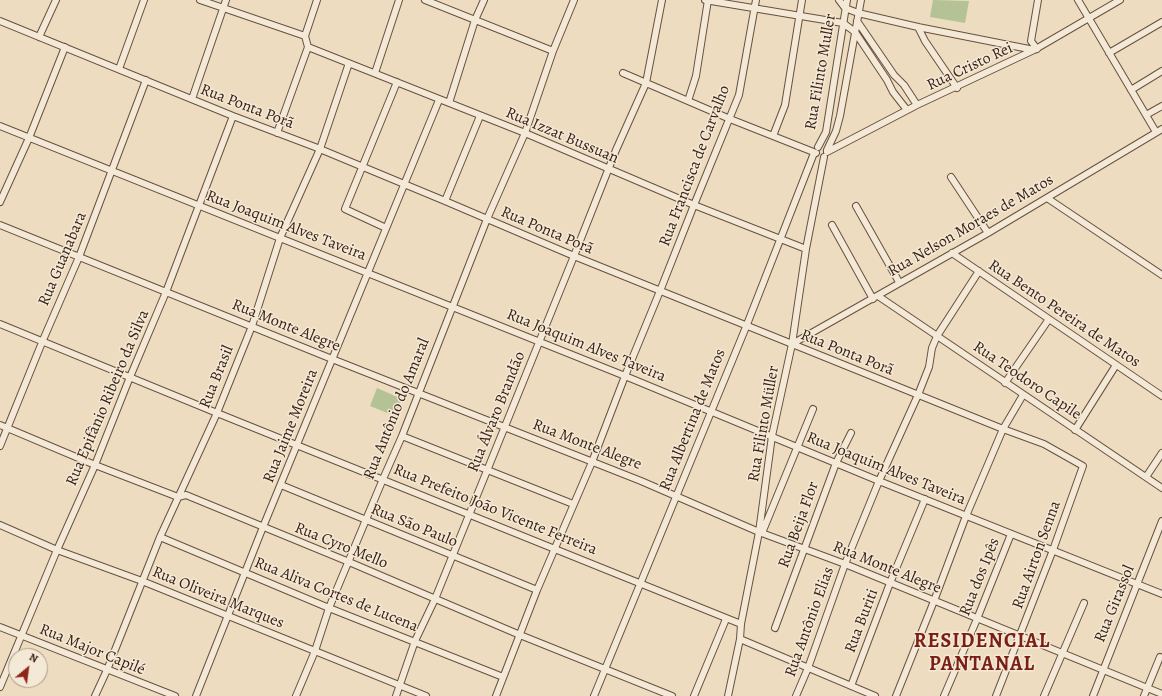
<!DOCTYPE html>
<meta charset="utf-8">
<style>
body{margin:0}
#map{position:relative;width:1162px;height:696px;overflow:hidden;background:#eedcc0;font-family:Alegreya,serif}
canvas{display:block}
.north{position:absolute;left:8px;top:648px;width:40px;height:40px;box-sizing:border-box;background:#f4e8d6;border:1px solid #a99988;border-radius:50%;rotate:29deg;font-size:11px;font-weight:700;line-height:16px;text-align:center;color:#392314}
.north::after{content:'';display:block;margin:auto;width:14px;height:18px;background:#8f2418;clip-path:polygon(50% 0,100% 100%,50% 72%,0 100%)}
</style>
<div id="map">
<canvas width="1162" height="696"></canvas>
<div class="north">N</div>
</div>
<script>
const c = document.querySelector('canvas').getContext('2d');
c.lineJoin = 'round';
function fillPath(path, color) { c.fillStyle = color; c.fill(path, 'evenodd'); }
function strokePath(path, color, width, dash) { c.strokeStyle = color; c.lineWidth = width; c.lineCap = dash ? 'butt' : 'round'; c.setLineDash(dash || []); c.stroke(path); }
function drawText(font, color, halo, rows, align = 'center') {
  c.font = font + ' Alegreya,serif'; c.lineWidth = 3; c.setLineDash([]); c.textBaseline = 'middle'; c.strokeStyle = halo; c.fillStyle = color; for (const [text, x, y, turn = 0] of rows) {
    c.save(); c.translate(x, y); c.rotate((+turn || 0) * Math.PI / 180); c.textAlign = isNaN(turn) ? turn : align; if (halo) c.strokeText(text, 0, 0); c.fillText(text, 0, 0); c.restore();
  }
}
const green = new Path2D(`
 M 933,0 L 969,1 L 965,23 L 930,17 Z
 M 377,388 L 402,399 L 395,416 L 370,406 Z`);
const minor = new Path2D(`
 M 200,0 L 305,36
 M 425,0 L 553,51
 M 705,0 L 843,23 L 855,32 L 887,80 L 893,92 L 907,110
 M 839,0 L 845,8 L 858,13 L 918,27 L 1034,50
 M 1078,0 L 1156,132
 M 0,21 L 233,116 L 315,147 L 445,201 L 574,256 L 1003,429 L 1044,444 L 1083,466 L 1053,550 L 996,696
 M 857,21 L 894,75 L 904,85 L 917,105
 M 918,27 L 925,41 L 957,88
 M 39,37 L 56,0
 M 308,47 L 525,133 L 694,205 L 806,249
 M 1037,49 L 1031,41 L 1038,0
 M 1109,53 L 1162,22
 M 119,69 L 144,0
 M 375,73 L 399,0
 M 623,73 L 730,119 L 816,153
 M 1131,90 L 1162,71
 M 192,99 L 226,0
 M 688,101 L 696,76 L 708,0
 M 449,103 L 475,20 L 484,0
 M 1146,115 L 1162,106
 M 0,126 L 625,376 L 879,481 L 1162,594
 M 277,133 L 308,47 L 305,36 L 317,0
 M 773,136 L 785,105 L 802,0
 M 818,147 L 826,132 L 847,0
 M 827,150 L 836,131 L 840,116 L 861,0
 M 827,152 L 917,105 L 1034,50 L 1120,0
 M 951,177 L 988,233
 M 1047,198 L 1162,275
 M 445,201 L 480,116
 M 0,202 L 29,138 L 65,47
 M 856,206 L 899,282
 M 0,225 L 332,359 L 641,481 L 759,532 L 845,564 L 1162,694
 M 832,225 L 873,299
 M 386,228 L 345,209 L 397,82
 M 952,253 L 1162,396
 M 878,296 L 1162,488
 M 0,324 L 217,413 L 741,624
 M 792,344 L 988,233 L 1162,129
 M 1005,383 L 1049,319
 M 0,425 L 95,465 L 178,497 L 186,495 L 349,562 L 520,635 L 672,696
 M 1075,430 L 1116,365
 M 402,436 L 573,504
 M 0,446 L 43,340 L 79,257 L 146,80
 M 1146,477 L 1162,453
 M 281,485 L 537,590
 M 0,525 L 57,550 L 142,581 L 426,696
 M 762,533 L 813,409
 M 160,537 L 329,608 L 503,677
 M 0,627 L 175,696
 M 775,628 L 836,463 L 851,433
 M 740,639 L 875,696
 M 851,686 L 890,583 L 925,499
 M 0,687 L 57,550 L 95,465 L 130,377 L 166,292 L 233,116
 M 95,696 L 107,670 L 160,537 L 217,413 L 252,326 L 280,238 L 320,149 L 349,63
 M 196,696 L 263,527 L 439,100
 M 296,696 L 315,651 L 329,608 L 383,479 L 402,436 L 487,219 L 525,133 L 553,51 L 574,0
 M 396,696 L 415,641 L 435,599 L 574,256 L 616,150 L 646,83 L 662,0
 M 496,696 L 537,590 L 592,462 L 625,376 L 660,291 L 694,205 L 739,95 L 756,0
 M 594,696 L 746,327 L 814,153
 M 694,696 L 726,619
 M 728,696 L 740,639 L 741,624 L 759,532 L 772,436 L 792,344 L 806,249 L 824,157
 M 796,696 L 808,668 L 845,564 L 879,481 L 918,395 L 929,367 L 932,348 L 937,336 L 979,271
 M 896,696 L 934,601 L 966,516 L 1003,429 L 1023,395
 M 944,696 L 977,619 L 1011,534
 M 1044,696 L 1084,603
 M 1093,696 L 1162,521
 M 1144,696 L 1160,657`);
const streetNames = [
 ["Rua Cristo Rei",970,67,-25],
 ["Rua Filinto Muller",821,72,-80],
 ["Rua Ponta Porã",247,107,21],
 ["Rua Izzat Bussuan",562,136,23],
 ["Rua Francisca de Carvalho",695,166,-69],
 ["Rua Joaquim Alves Taveira",286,226,21],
 ["Rua Nelson Moraes de Matos",971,226,-30],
 ["Rua Ponta Porã",547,231,23],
 ["Rua Guanabara",63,259,-67],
 ["Rua Bento Pereira de Matos",1064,314,34],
 ["Rua Monte Alegre",286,326,22],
 ["Rua Joaquim Alves Taveira",586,346,22],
 ["Rua Ponta Porã",847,353,22],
 ["Rua Brasil",217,377,-68],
 ["Rua Teodoro Capile",1027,381,34],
 ["Rua Epifânio Ribeiro da Silva",108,398,-67],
 ["Rua Antônio do Amaral",397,409,-68],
 ["Rua Álvaro Brandão",497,412,-68],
 ["Rua Albertina de Matos",693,420,-68],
 ["Rua Filinto Müller",764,424,-80],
 ["Rua Jaime Moreira",291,426,-68],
 ["Rua Monte Alegre",587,445,21],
 ["Rua Joaquim Alves Taveira",886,469,22],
 ["Rua Prefeito João Vicente Ferreira",495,510,22],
 ["Rua Beija Flor",799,525,-70],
 ["Rua São Paulo",414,526,22],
 ["Rua Cyro Mello",341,546,22],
 ["Rua Airton Senna",1037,555,-70],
 ["Rua Monte Alegre",887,568,22],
 ["Rua dos Ipês",980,577,-68],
 ["Rua Aliva Cortes de Lucena",336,595,22],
 ["Rua Oliveira Marques",218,598,22],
 ["Rua Girassol",1115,604,-68],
 ["Rua Buriti",862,621,-69],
 ["Rua Antônio Elias",810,622,-70],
 ["Rua Major Capilé",92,650,22]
];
const districtNames = [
 ["RESIDENCIAL",982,642],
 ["PANTANAL",982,665]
];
fillPath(green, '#b4c296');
strokePath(minor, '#66513f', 8);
strokePath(minor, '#f4e8d6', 6);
drawText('16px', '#392314', '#f4e8d6', streetNames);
c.letterSpacing = '1px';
drawText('bold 20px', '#7a1f14', '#f4e8d6', districtNames);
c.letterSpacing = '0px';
</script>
